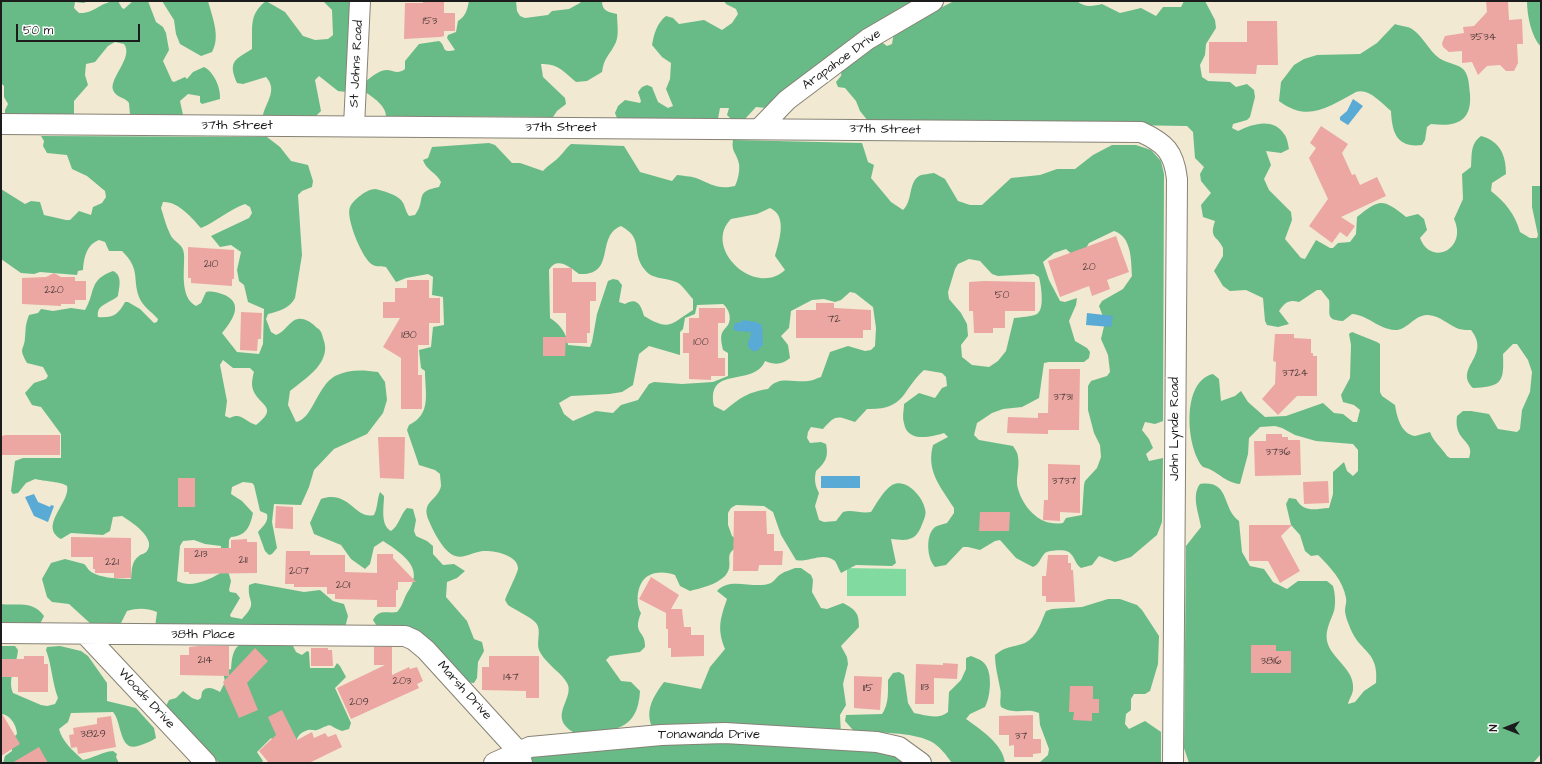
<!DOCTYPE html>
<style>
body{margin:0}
#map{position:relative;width:1542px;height:764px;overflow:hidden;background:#f1e9d1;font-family:"Architects Daughter",sans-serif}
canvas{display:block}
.frame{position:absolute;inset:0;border:2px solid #1c1c1c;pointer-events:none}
.north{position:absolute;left:1486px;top:708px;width:40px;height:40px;-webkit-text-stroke:3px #fff;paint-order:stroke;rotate:270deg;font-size:11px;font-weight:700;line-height:16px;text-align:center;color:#1c1c1c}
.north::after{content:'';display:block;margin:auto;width:14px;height:18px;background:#1c1c1c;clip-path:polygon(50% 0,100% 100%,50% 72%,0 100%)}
.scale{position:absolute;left:16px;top:24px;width:124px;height:18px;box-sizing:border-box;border:2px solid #1c1c1c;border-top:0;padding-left:5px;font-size:12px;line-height:14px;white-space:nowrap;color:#1c1c1c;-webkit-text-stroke:3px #fff;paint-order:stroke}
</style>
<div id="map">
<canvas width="1542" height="764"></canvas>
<div class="frame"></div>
<div class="north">N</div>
<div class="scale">50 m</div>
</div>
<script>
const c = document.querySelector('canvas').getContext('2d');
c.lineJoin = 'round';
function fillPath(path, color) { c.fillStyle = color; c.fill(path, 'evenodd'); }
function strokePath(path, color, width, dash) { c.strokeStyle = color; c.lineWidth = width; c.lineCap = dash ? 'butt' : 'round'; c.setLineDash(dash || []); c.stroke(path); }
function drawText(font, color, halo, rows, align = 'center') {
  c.font = font + ' "Architects Daughter",sans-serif'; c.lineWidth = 3.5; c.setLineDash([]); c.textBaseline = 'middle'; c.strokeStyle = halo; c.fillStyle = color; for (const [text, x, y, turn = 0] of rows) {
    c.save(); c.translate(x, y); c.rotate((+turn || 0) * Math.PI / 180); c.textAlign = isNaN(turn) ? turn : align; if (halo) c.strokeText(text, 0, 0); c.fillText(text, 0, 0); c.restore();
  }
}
const green = new Path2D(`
 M 847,568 L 906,569 L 906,596 L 847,596 Z`);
const forest = new Path2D(`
 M 1,1 L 88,1 L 84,3 L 75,2 L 74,8 L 79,13 C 95,14 100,1 118,1 L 122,8 L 124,9 L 133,1 L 148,1 L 156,22 L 163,27 L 166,33 L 169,50 L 163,61 L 172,81 L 174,82 L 185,77 L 187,79 L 193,72 L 204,67 C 214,72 221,88 220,99 L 202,104 L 200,102 L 200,96 L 188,94 L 180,101 L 183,115 L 130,115 L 129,103 C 125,97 116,98 113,90 C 109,78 134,57 124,44 L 115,42 L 108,46 L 95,62 L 86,64 L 85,75 L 88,85 L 74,101 L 74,115 L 5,114 L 5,110 L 8,104 L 4,97 L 4,86 L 1,83 Z
 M 162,1 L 208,1 C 212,16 221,37 212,52 L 201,56 L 180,44 L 176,34 L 174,20 Z
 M 266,1 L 285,12 L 303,36 L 315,40 L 328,39 L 333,35 L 332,10 L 323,1 L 350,1 L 346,92 L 338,91 L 319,76 L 315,80 L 321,111 L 316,116 L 263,115 C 266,102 278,90 266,77 L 243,84 L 237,83 C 228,62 234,60 252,49 C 253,28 248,15 266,1 Z
 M 469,1 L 516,1 L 517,11 L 520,16 L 525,18 L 548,15 L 552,11 L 569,9 L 580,3 L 581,1 L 602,1 C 602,11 608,12 617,14 C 617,25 620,37 614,46 C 608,57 604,58 602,72 L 587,81 L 576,82 C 564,72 558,63 541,64 L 543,77 L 565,98 L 566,104 L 557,111 L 553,117 L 386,116 C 386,106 373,97 365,92 L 365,82 C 371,77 378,71 386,70 C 394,70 397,75 405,69 L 405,61 L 419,44 L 439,41 C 447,46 440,54 455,50 L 447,38 L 448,35 L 456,32 L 458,21 C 466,16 467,10 469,1 Z
 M 724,1 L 916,1 L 856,36 L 830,55 L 766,108 L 756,107 L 745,119 L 731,119 L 727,115 L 729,108 L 720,108 L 718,119 L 617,118 L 615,113 L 618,106 L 625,100 L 640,103 L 641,101 L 638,92 L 642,87 L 647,85 L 652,87 L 658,102 L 668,108 L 673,106 L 666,89 L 670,79 L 671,63 L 662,57 L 652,45 C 654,34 657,23 666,16 L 673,18 L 679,24 L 704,20 L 722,30 L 732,23 L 738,14 L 736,9 L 726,4 Z
 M 954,1 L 1077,1 C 1084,8 1094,6 1102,4 L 1120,13 L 1141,8 L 1156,16 L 1163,7 L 1181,7 L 1184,1 L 1205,1 L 1215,20 L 1216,28 L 1206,44 L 1205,55 L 1200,65 L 1202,77 L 1208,81 L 1230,82 L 1236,87 L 1247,84 L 1254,90 L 1255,97 L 1250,117 L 1247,120 L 1233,124 L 1232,128 L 1238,131 C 1252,124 1273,117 1284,134 C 1287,137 1288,144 1289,149 L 1281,153 L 1266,151 L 1271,165 L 1264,179 L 1269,190 L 1291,212 L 1292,220 L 1285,239 L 1301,258 L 1305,259 L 1316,240 L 1330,248 L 1333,248 L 1338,243 L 1350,242 L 1356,234 L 1357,217 C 1380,199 1382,198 1406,217 L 1418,214 L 1424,219 L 1427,230 L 1420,238 C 1431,267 1468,249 1454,219 L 1463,199 L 1462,174 L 1471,167 C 1472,155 1470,144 1481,136 C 1500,141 1506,155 1506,174 L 1492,183 L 1491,191 C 1505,202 1515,214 1520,232 L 1530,238 L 1537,238 L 1538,235 L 1532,207 L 1532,186 L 1540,186 L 1541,187 L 1541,754 L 1533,763 L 1189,763 L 1184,748 L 1186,546 L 1201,527 C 1199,513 1191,496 1200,484 C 1231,480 1221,508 1239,521 L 1242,552 L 1250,566 L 1264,569 L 1273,582 L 1287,589 L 1298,581 L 1327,581 L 1333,586 C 1335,593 1336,603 1334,611 C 1331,620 1325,630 1327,641 C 1331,659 1355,669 1353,689 C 1353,694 1349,699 1348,704 L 1355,702 L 1364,691 L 1376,683 C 1379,651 1361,653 1351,630 C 1349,625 1345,616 1345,610 C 1345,606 1347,602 1346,598 C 1343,580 1330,567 1318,555 L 1311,556 L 1305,551 L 1300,535 L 1291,525 L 1286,504 L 1289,498 L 1296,499 C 1304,513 1315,509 1329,508 L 1333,494 L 1333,472 L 1344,462 L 1347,471 L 1353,476 L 1358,471 L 1358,450 L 1353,444 L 1316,441 L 1295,435 L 1282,428 L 1275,426 L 1260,427 L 1249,438 L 1248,454 L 1240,484 C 1225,483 1217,470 1203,467 C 1186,448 1181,381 1213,374 L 1219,379 L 1221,401 L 1235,396 L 1241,391 L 1248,402 L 1265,417 L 1286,416 L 1323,403 L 1334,413 L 1343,414 L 1353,422 L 1357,422 L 1360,410 L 1354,405 L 1343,402 L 1341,395 L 1350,378 L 1351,345 L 1349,334 L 1352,332 L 1377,342 L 1380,344 L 1380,392 L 1382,396 L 1395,405 C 1397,417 1401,434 1415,436 L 1430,432 C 1433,441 1442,448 1447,456 L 1450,458 L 1469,458 C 1476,440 1453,442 1457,416 L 1463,411 L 1471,411 L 1489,414 L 1498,429 L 1517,432 L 1520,429 L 1522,410 L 1530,392 L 1532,372 L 1528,360 L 1517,344 L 1513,344 L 1503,354 C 1504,381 1503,387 1473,388 C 1453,368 1492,356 1471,330 C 1468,330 1463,330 1459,329 C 1448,325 1441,316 1428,315 C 1415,314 1408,330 1395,330 C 1378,329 1368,315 1352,314 L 1343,321 C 1324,320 1331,313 1329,300 L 1321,290 L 1317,290 L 1299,302 C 1289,299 1285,302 1279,311 L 1289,324 L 1278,327 L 1267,325 L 1265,321 L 1263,298 L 1246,290 L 1230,291 L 1223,286 L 1214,271 L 1223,256 L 1223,248 C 1217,235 1209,239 1215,221 L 1203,217 L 1201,205 L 1211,193 L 1201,181 L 1200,174 L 1204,167 L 1195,158 L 1193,132 L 1187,126 L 868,121 L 860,111 L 856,101 L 845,88 L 838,87 L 836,82 L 841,76 L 842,67 L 880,41 L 887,46 L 892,44 L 894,32 Z
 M 1527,1 L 1541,1 L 1541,47 C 1531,36 1527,15 1527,1 Z
 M 1395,24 C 1400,26 1408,26 1412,29 C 1423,36 1429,51 1439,58 C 1446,63 1459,64 1464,70 C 1469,76 1469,86 1470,94 C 1472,122 1456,127 1431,124 L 1427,127 L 1425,140 L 1422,145 C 1397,148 1392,133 1391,111 C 1381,103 1369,88 1356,92 C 1328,107 1308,123 1279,101 L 1281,82 L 1294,65 L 1304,59 L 1317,55 L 1360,54 L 1377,43 Z
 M 41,136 L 267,137 L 280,147 L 291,161 L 308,165 L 313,181 L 312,187 L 302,191 L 298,195 L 302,255 L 295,298 C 289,309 279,311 268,314 L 266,319 L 271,332 L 276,335 C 285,332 290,320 298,319 C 305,318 312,323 317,328 C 321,330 322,334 323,338 C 333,362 306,378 290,391 L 288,405 L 296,422 C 312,420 317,386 335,376 C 349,369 363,370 378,372 L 385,382 L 387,400 L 383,413 L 367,434 L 334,449 L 314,470 L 309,487 L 301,505 L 274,504 L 272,522 L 277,548 L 272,554 L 269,555 L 265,551 L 258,532 C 262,527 269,522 267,514 L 260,511 L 254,485 L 252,483 L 243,482 L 232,487 L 231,494 L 242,501 L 253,513 C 250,527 246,536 231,537 L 229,540 L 228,571 L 231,581 L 229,590 L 230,592 L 236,593 L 240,598 L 230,615 L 231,617 L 242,619 C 259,601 247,604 249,585 L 255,583 L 304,592 L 320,590 L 333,601 L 344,604 L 348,616 L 345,628 L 155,627 L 157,612 C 146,608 138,608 127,611 L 119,627 L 92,625 L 69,604 L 52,602 L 47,597 L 42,579 L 51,563 L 65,559 L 84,564 C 87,566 87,569 90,571 C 98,578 120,579 131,579 C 132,570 131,562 139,556 C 141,554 145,554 147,551 C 157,538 130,521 122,516 L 113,517 L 110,531 L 103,535 L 71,533 L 61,539 C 38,526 71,502 67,486 C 63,482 43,481 35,479 L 26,483 L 18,493 L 13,494 L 11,491 L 15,461 L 23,458 L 61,458 L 61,434 L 41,407 L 32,405 L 25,393 L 34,383 L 46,379 L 48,376 L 43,367 L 27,363 C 18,347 24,351 25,338 C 26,327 25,326 29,315 L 38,313 L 41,309 L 53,311 L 71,308 L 85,310 C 96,292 88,280 113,271 C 123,275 119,288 118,296 C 109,304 96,304 98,317 C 113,318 118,315 125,302 L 128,302 L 140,309 L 154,323 L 157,322 L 158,319 C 151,311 143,307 139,297 C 132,277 141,270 122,251 L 109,251 L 105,242 L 99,240 C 86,245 84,258 83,270 L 78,271 L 77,275 L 40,272 L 34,274 L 21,273 L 1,259 L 1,189 L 25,204 L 31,201 L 40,202 L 44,215 L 66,220 L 70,220 L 79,211 L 91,215 L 93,207 L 102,203 L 106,197 L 105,191 L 87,176 L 72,169 L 67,155 L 47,153 L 43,146 L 44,141 ZM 163,202 C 178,201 192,218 201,228 C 216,222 228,210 245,204 L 250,207 L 252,213 L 249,218 L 211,236 L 220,247 L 231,245 L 241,252 L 237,270 L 239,281 L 244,285 L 248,302 L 264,309 L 263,344 L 259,354 L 237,352 L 222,333 C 233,320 245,302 222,294 C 216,292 212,291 206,292 L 201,303 L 196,306 C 179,297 185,269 184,254 C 183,243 173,242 170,234 C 166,226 164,217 161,208 ZM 223,360 L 233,368 L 250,368 L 254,372 C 253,375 252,380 252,384 C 253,405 283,405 256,425 C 245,422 241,412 230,418 L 225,416 L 227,401 L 220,365 ZM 194,540 L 205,544 L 221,546 L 222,563 L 219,574 C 206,581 191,588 177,581 L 180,546 L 183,541 Z
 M 733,140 L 862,143 L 868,162 L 874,165 L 871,178 L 891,202 L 903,210 C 913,201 908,183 919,176 C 923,174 930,174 934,173 L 945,179 L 958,201 L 970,205 L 982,205 L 1011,178 L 1040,175 L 1057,169 L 1075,169 L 1093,155 L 1112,145 L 1136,145 L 1151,150 L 1161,161 L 1164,174 L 1163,421 L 1155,424 L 1145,422 L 1142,430 L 1149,439 L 1153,448 L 1146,454 L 1149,461 L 1163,458 L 1162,522 L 1157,535 L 1131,557 L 1115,562 L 1099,556 L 1092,565 L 1081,568 C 1075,564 1075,557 1070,553 C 1066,549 1050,550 1045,553 C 1040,558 1040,564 1033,567 L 1016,558 L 1000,540 L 995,541 L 980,550 L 968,547 L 963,547 L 946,565 L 935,567 C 927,559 925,535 935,527 C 938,525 944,524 947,523 L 954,513 L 954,508 C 940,486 926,471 933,445 L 948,437 L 944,433 C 931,437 907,443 904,423 C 902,417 904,410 904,404 L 919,393 L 935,398 L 942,388 L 947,386 L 946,377 L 942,373 L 924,370 C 901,391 906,410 867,409 L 855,422 C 837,416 836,414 823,429 L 811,427 L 808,432 L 807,438 L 810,443 L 821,442 L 826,444 C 829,457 825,463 816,471 C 814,479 815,486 819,493 L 815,506 L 819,520 L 824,522 L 836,521 L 843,512 C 852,509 861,514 871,512 C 877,503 883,491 892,485 C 906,477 923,497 925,509 C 927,515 923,521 921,527 C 918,533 916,537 909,539 C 904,541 896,539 891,539 L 896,563 L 892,566 L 856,565 L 841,573 C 839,570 837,564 835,561 C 824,551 807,563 796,560 L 781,535 L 773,512 L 764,506 L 736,505 L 731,508 L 728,513 L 728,525 L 732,536 L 744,545 C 718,552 737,563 725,576 C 716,585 701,588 690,591 L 680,586 L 675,575 C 668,572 655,571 648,576 C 637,582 635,603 641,613 C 632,635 646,630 645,647 L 640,652 L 610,656 L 606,660 L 621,681 L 631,682 L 640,691 C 638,734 608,732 573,732 C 548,717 573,700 568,685 C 564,674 545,664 539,650 C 536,642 542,630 536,623 C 531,617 515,610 508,605 L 505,600 C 508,592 517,574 518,569 C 519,555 493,550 483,551 C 472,552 462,561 451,554 C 442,548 433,531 429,521 C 420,501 438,501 441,486 C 441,482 440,477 440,474 L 435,470 L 419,465 L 407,430 L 409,425 C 432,414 425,393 425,371 L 421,368 L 419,350 L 431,347 L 433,327 L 444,325 L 443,297 L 432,295 L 433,277 L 428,274 L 406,278 L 396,282 L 386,267 C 382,266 376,267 373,265 C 363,261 345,217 350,207 C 353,200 367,189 375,189 C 381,190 397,195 401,200 C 405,204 405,211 409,216 L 415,215 C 427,199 413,192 439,187 L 441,182 C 437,173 426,170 423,160 L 428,158 L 432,147 L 489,143 L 495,145 L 512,163 L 520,163 L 543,171 C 548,165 555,162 560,156 C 564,152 566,148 571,144 L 624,146 L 640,172 L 672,181 L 677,175 C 683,176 690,176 696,178 C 712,184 717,190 735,186 C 738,180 740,170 739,164 C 737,153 731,152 733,140 ZM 770,208 C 788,216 779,241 775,256 L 785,270 C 755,298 702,248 731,219 L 757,214 ZM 621,226 C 645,239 630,252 645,270 C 653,280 665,277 676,282 C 682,284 688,294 693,299 L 693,310 C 670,325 669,331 644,316 C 641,305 637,297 625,304 L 619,302 L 622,285 L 618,280 L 613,279 L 608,281 L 597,314 L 592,342 L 590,347 L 568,345 C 567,334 560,324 550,318 L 549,270 C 557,256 570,267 579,274 C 617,276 595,236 621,226 ZM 1114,231 C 1132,237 1131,260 1132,276 L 1123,289 L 1102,301 L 1099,306 L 1105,322 L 1101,339 L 1108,355 L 1110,372 L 1107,376 L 1091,381 L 1088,386 L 1088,410 L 1094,433 L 1100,445 L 1101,457 L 1097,468 L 1085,481 L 1084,485 L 1082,515 L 1066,518 L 1063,523 C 1041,527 1024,509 1018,489 C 1015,479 1020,467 1018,457 C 1018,453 1015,449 1013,446 L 979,440 L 974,435 L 977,423 L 992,413 L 1003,409 L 1022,407 L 1039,398 L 1044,363 L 1049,362 L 1084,362 L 1089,358 L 1090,352 L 1087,348 L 1075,341 L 1069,321 L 1076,305 L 1077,298 L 1065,302 L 1060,301 L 1049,280 L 1043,262 L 1054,253 L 1066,249 L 1075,257 L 1080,259 L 1089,243 ZM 969,259 L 980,261 L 992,274 L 998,276 L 1034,274 L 1039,277 C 1041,285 1045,309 1037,314 C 1031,317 1021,317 1014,318 L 1006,351 L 998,361 L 989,367 L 972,365 L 962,357 L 961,345 L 968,336 L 967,324 L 961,313 L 949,299 L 948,292 L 955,269 L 958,264 ZM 850,292 L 855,293 L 873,307 L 876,328 L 875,346 L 871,350 L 865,351 L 848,346 L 830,352 L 821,377 C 817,378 812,381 808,381 C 794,383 778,375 768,389 C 748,392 740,398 724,411 L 714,406 C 706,364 754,388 765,361 C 775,365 782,365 790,358 L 788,345 L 781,336 L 789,328 L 791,311 L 812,300 L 824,299 L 835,302 L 841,300 ZM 723,304 C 729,309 732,318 728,325 C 726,328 723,330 722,333 C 720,338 722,345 723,350 L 728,353 L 728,376 L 713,382 L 682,384 L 654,382 L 649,384 L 638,400 L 621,405 L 613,413 L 596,411 L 573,421 L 564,414 L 559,403 L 571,396 L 609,394 L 622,392 L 633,385 L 639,354 L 649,346 L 680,355 L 680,332 L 683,329 L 685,318 L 695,314 L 697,305 Z
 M 380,492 L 384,496 C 384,507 380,525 391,531 C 399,526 400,515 407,508 L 413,509 L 416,520 L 414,531 L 416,536 L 427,541 L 433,546 L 433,554 L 443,565 L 454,564 L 465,571 L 457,578 L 447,582 L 446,597 L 467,621 L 474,639 L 482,642 L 484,651 L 478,662 L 477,678 L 474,683 L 466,682 L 419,632 L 378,628 L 373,620 C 379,608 387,614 397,612 C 402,607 403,601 406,595 C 408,591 412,586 413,581 C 419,563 395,549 383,541 L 374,547 L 370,564 L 365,569 L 351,559 L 341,545 L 314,534 L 310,523 L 321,499 C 349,489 355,520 374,515 C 378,507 377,499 380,492 Z
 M 795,568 L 801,568 L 811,575 L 813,580 L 812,592 L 821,608 L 827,609 L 843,603 C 856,610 859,613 859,627 L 841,646 L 847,657 L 848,664 L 843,684 L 846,705 L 840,715 L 841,735 L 653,729 C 644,711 653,697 664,682 L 701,689 L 710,667 L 725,649 C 717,629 720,619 727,599 L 717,591 C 730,576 754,590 771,583 C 775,581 777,576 781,574 C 785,571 791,570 795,568 Z
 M 1108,599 L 1120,599 L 1137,605 L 1142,610 L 1159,636 L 1158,664 L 1150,691 L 1145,694 L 1134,694 L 1131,699 L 1131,710 L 1126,714 L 1125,724 L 1129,729 L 1145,721 L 1161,732 L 1161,763 L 1039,763 L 1048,755 L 1049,749 L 1040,725 L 1039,713 C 1025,707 1018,716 1001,707 C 999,701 1002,695 1000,688 C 998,676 995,667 995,655 C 1008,645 1012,648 1025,643 C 1037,637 1041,622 1046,611 L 1052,609 L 1082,607 Z
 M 1,604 C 17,606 33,600 44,616 L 39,626 L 1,626 Z
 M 241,644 L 292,644 L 296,652 L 302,655 L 307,651 L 309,652 L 310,668 L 334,668 L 337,663 L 340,666 L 346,677 L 335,688 L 351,723 L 349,729 L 342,731 C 326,725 335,722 317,730 C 314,731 311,729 308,730 C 293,734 295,749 294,762 L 271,738 L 257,752 L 263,761 L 261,763 L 219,763 L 166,706 L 169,700 L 176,698 L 183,691 L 192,698 L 198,700 L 201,698 L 202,692 C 207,685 214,689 220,692 L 225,682 L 223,671 L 231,669 C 232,659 232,649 241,644 Z
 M 1,646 L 15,646 L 18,650 C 17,665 7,678 13,693 L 41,705 L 47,706 L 55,704 L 58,698 C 52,682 52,666 46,650 L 47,647 L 60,646 L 81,651 L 88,656 L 107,683 L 107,701 L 136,708 L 154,728 L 156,738 C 150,742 144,744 138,746 C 119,752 122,722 113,712 L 71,713 L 68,722 L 59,729 C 62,741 73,751 83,760 C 93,758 102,752 113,751 L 117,754 L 116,757 L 119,763 L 3,763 L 5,756 L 12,751 L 12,739 L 17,734 C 17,726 10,714 1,714 Z
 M 971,656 C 975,658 980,659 983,662 C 993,670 991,696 985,707 L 970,714 L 966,719 C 981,730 1003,744 1005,763 L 952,763 C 946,755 940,746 930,741 C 911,732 880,733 859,731 L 853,730 L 845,721 L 846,715 L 882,714 C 889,704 888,692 888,680 L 893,673 L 899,672 L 904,675 L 908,703 L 914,713 C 925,715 939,720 948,712 L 949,692 L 961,680 L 966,669 L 966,658 Z
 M 722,742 L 868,750 L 894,756 L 906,763 L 527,763 L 531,757 L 536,755 L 676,743 Z`);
const water = new Path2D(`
 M 1353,99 L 1363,106 L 1348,125 L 1340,120 L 1340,117 L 1347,111 Z
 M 1087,313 L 1113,316 L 1111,327 L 1086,325 Z
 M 742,320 L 756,322 L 762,325 L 763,345 L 757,351 L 753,351 C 743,345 751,340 751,332 L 737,331 L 733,329 L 735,323 L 742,322 Z
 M 821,476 L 860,476 L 860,488 L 821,488 Z
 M 34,494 L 38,502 L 50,507 L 51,505 L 54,506 L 48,522 L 34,516 L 25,497 Z`);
const building = new Path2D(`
 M 423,1 L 444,1 L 444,13 L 455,13 L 455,31 L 444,31 L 444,36 L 440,37 L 404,39 L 405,3 L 423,3 Z
 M 1486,1 L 1508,1 L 1509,20 L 1522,19 L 1523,44 L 1517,44 L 1518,63 L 1514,71 L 1506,71 L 1500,65 L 1487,66 L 1478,75 L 1472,62 L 1462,63 L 1462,51 L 1449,52 L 1443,47 L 1442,43 L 1445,36 L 1464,33 L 1463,27 L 1474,26 L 1487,12 Z
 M 1247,21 L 1277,21 L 1278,65 L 1257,65 L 1256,74 L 1209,73 L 1209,42 L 1247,42 Z
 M 1321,126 L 1348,144 L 1342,153 L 1352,175 L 1355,174 L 1360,185 L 1377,177 L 1386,196 L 1341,217 L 1355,226 L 1347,237 L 1340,232 L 1332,243 L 1309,226 L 1328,199 L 1309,158 L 1316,148 L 1310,143 Z
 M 1116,236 L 1129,272 L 1107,280 L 1110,289 L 1092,296 L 1089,286 L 1060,297 L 1048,261 Z
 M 188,247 L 234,250 L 234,279 L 232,279 L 232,286 L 191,283 L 191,278 L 188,278 Z
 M 553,268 L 572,268 L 572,282 L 596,282 L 596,301 L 590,301 L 590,333 L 587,333 L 587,343 L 566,343 L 566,313 L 553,313 Z
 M 54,273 L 61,277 L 75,277 L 75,281 L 86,281 L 86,300 L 75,300 L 75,304 L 61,304 L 61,306 L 22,304 L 22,278 L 46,277 Z
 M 407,280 L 429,280 L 429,298 L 440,298 L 440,323 L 429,323 L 429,345 L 418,345 L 418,375 L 422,375 L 422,409 L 401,409 L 401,358 L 383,347 L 400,318 L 383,318 L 383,302 L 395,302 L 395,288 L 407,288 Z
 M 984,281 L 1035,282 L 1035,311 L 1005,311 L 1005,328 L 993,328 L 993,333 L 974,333 L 973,311 L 969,311 L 969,282 Z
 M 816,303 L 834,303 L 834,308 L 871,310 L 871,330 L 863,330 L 863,338 L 796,338 L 796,310 L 816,310 Z
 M 699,308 L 725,308 L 725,323 L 718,323 L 718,358 L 725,358 L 725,376 L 711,376 L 711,380 L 689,379 L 689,353 L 683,353 L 683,333 L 689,333 L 689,318 L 699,318 Z
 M 241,312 L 262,313 L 261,339 L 258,339 L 257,351 L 240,350 Z
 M 1275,334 L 1294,334 L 1294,338 L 1311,339 L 1311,353 L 1313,353 L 1313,356 L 1317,356 L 1317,396 L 1297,396 L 1278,415 L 1262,399 L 1275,384 L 1276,362 L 1273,361 Z
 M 543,337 L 566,337 L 565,356 L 543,356 Z
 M 1049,369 L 1080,369 L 1079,430 L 1048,430 L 1048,434 L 1007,433 L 1008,417 L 1038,418 L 1038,413 L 1048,413 Z
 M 1266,434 L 1282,434 L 1282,437 L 1288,437 L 1288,440 L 1300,440 L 1301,475 L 1255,476 L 1254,441 L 1266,441 Z
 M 6,435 L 60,435 L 60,455 L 1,455 L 1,436 Z
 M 378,437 L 405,437 L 404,479 L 380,478 Z
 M 1048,464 L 1080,465 L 1080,513 L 1060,512 L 1060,521 L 1043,520 L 1044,500 L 1048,500 Z
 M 178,478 L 195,478 L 195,507 L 178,507 Z
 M 1328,481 L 1329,503 L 1304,504 L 1303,482 Z
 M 276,506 L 293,507 L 293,529 L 275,528 Z
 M 734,511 L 766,511 L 767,534 L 774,534 L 774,551 L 783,551 L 782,565 L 759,565 L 758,571 L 733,571 Z
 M 980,512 L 1010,512 L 1009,531 L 979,531 Z
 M 1249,525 L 1292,525 L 1281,536 L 1300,571 L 1280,583 L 1268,561 L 1249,561 Z
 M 71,537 L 131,538 L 131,578 L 114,578 L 114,573 L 95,573 L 95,569 L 93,569 L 93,557 L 71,557 Z
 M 247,539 L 247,542 L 257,542 L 257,573 L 189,574 L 189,572 L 184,572 L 184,548 L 231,548 L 231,540 Z
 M 286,551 L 310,551 L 310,555 L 345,555 L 345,572 L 377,573 L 377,554 L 393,554 L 393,558 L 416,582 L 398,582 L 398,590 L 396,590 L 396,607 L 377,607 L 377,600 L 335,599 L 335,594 L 327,594 L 327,587 L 294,587 L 294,584 L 285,584 Z
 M 1048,555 L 1068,555 L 1068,563 L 1071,563 L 1071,570 L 1073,570 L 1075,602 L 1046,602 L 1046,596 L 1042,596 L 1042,576 L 1046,576 Z
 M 651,577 L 679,595 L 671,609 L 682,609 L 684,627 L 691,627 L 691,635 L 704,635 L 704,656 L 671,657 L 671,648 L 668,648 L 668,629 L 666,629 L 666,613 L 639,599 Z
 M 1251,645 L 1276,645 L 1276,651 L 1291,651 L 1291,673 L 1251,673 Z
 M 199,646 L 229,646 L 229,676 L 180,675 L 180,655 L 189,655 L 189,647 Z
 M 374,647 L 392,647 L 392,675 L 409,667 L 410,669 L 417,667 L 423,681 L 417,684 L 419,688 L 351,719 L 337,688 L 385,665 L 374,665 Z
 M 255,648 L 268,661 L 247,683 L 258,710 L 239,718 L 223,682 Z
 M 311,648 L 328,648 L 328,650 L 332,650 L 333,666 L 311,666 Z
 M 24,656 L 44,656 L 44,664 L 48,664 L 48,692 L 18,692 L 18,677 L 1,677 L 1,659 L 24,659 Z
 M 489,656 L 539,656 L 539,698 L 526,698 L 526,691 L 482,690 L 482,667 L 489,667 Z
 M 943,663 L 958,664 L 957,679 L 934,678 L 934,704 L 915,704 L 916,664 L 943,665 Z
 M 854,676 L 882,677 L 880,710 L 854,708 Z
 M 1070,686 L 1093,686 L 1093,699 L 1099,699 L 1099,713 L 1092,713 L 1092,721 L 1073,720 L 1074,712 L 1069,712 Z
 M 282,710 L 297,740 L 312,732 L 314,738 L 325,733 L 328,737 L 336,734 L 342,747 L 309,763 L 269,763 L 259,751 L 276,735 L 268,717 Z
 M 1,712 L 20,744 L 1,756 Z
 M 1033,715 L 1033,739 L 1041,739 L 1041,753 L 1033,754 L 1033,757 L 1014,757 L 1014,745 L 1009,746 L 1009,735 L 999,735 L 999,716 Z
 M 111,716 L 116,747 L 78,754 L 77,747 L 71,748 L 69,735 L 74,734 L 73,728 L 97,724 L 97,718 Z
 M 39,747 L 48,763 L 12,763 Z`);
const minor = new Path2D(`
 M 1,124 L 1141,132 C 1165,143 1174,152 1177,179 L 1173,763
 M 354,126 L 360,1
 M 759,129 L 787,100 L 868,39 L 933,1
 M 1,633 L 405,636 L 414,640 L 426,650 L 518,751 L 522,763
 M 86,635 L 206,763
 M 494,763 L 530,747 L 661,735 L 725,733 L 877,742 L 899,747 L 921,763`);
const numberNames = [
 ["153",430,22],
 ["3534",1483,38],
 ["210",211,265],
 ["20",1089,268],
 ["220",54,291],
 ["50",1002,296],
 ["72",834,320],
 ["180",409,336],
 ["100",701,343],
 ["3724",1295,374],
 ["3731",1063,398],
 ["3736",1278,453],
 ["3737",1064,482],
 ["213",201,555],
 ["211",243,561],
 ["221",112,563],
 ["207",299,572],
 ["201",343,586],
 ["214",205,661],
 ["3816",1271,662],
 ["147",511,678],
 ["203",402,682],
 ["113",925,688],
 ["115",868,689],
 ["209",359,703],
 ["3829",93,735],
 ["37",1021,737]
];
const streetNames = [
 ["Arapahoe Drive",842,60,-36],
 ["St Johns Road",357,64,-87],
 ["37th Street",237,126],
 ["37th Street",561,128],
 ["37th Street",885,130,1],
 ["John Lynde Road",1175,429,-90],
 ["38th Place",203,635],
 ["Marsh Drive",464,691,48],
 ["Woods Drive",146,699,47],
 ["Tonawanda Drive",709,735]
];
fillPath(green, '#81dba1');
fillPath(forest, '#68bb87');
fillPath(water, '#59aad4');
fillPath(building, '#eca7a2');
strokePath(minor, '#868276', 22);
strokePath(minor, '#fff', 20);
drawText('11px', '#503f3e', null, numberNames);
drawText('13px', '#1c1c1c', '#fff', streetNames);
</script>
